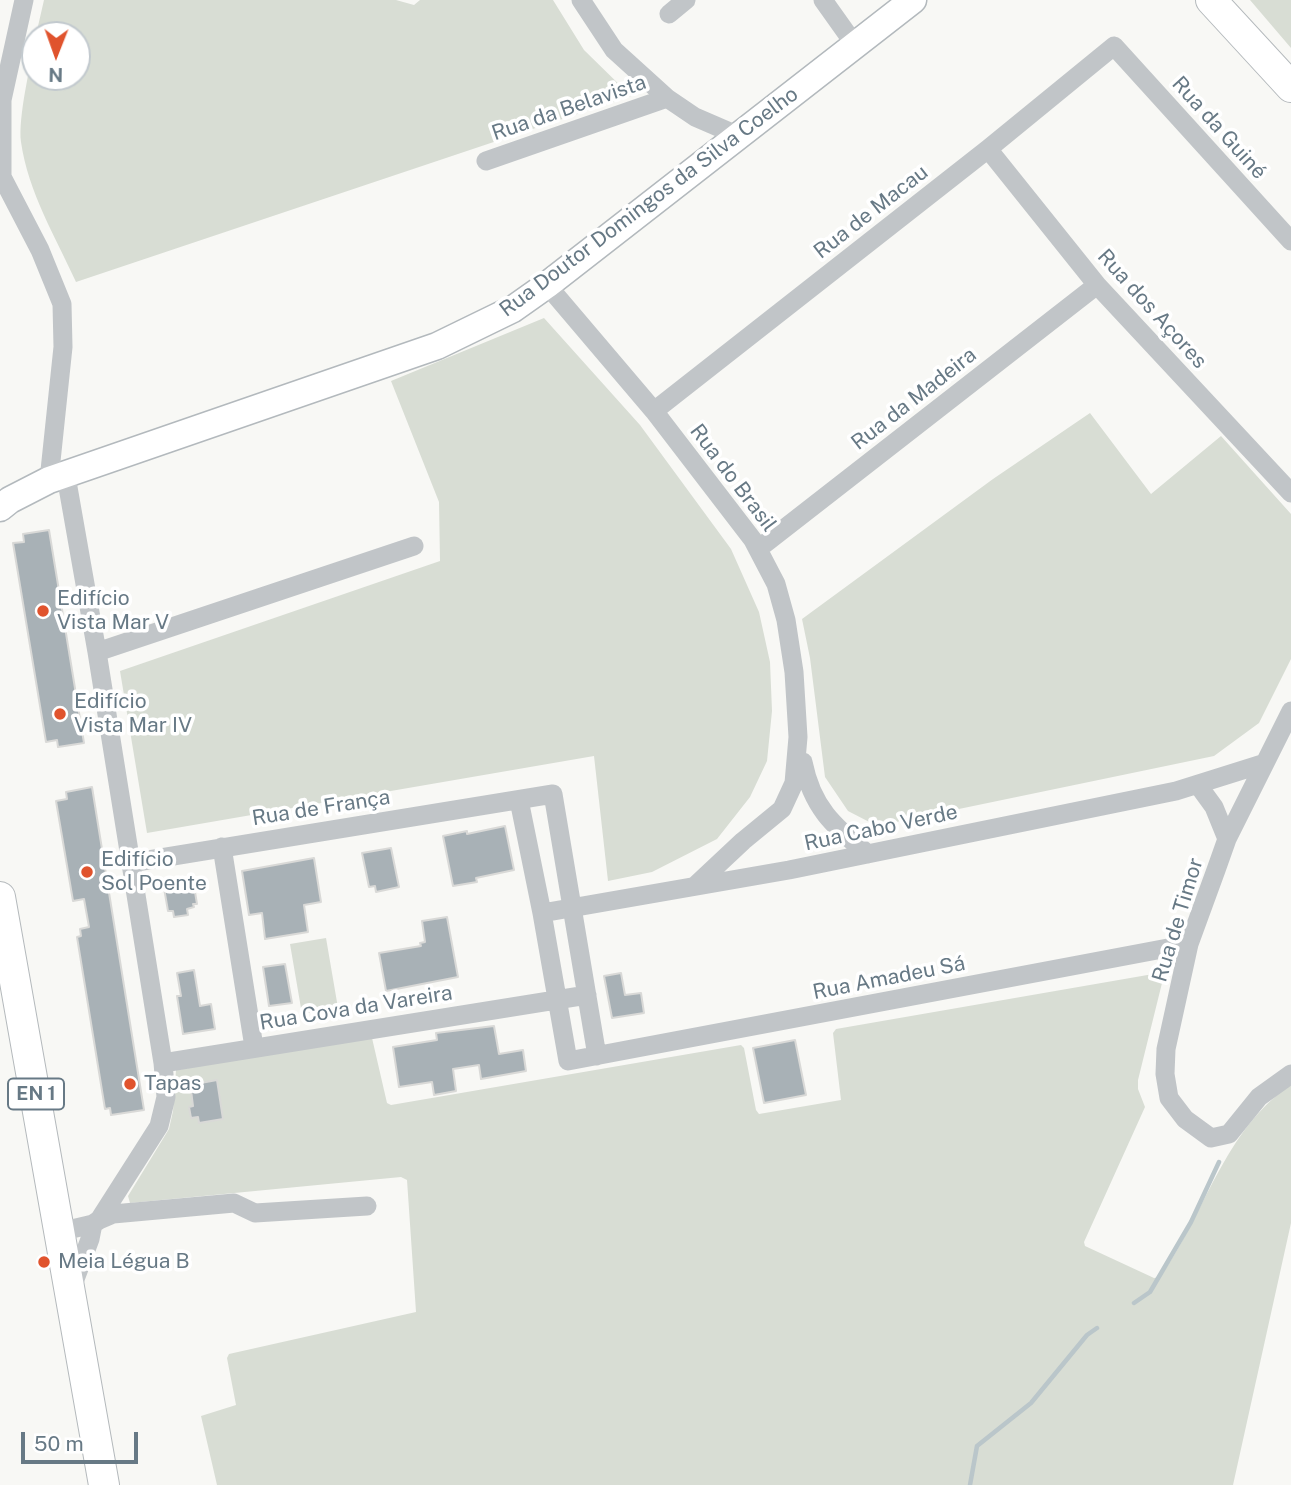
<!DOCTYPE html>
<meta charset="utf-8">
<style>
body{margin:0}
#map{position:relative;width:1291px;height:1485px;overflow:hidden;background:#f8f8f5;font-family:"Public Sans",sans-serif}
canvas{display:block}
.north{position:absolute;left:21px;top:21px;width:70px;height:70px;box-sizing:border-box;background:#fff;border:2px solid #c2c9ce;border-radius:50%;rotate:181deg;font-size:19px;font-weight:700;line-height:28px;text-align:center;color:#677985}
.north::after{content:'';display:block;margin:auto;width:24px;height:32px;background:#e0532d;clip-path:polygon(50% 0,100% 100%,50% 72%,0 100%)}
.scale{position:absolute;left:21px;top:1432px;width:117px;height:32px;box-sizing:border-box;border:4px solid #677985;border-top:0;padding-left:9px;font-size:21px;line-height:24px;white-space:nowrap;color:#677985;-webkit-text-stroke:5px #fff;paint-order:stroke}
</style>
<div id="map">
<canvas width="1291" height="1485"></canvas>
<div class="north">N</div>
<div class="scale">50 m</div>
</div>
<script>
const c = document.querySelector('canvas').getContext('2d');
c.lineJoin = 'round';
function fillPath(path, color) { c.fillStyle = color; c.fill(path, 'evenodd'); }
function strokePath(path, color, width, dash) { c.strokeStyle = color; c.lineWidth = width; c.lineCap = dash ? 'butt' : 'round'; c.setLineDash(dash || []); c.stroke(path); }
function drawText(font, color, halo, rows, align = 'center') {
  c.font = font + ' "Public Sans",sans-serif'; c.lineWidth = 7; c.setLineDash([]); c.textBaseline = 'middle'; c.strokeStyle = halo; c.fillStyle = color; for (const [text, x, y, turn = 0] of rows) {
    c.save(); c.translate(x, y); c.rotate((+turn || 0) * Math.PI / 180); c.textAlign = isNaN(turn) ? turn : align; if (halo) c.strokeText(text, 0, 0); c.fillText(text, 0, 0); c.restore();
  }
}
const green = new Path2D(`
 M 44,0 L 396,0 L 414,5 L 420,0 L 553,0 L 584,50 L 631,96 L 76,282 C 56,238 28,192 21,142 C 18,118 30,67 35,41 L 35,77 L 77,77 L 77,35 L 36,35 Z
 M 1250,0 L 1291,0 L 1291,48 Z
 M 544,318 L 640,425 L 731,549 L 759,612 L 770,662 L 772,711 L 767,761 L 750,797 L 717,839 L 652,872 L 608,881 L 594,756 L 147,833 L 120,671 L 440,561 L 439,502 L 391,381 Z
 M 1090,413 L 1151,494 L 1221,436 L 1291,514 L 1291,659 L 1259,723 L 1214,756 L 877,826 L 848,811 L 825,777 L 810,658 L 802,619 L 993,479 Z
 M 326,938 L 338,1008 L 302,1014 L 290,944 Z
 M 1159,973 L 1163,979 L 1138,1080 L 1138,1089 L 1145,1107 L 1084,1242 L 1085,1246 L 1154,1278 L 1160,1277 C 1204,1216 1225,1128 1291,1085 L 1291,1223 L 1233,1485 L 217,1485 L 201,1416 L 236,1405 L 227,1358 L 229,1354 L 416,1312 L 407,1180 L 401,1177 L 130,1203 L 128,1196 L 169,1129 L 173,1111 L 176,1070 L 372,1038 L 387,1103 L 391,1105 L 741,1045 L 744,1048 L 756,1110 L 759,1114 L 841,1100 L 833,1033 L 836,1029 Z`);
const stream = new Path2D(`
 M 1134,1303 L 1150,1292 L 1191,1222 L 1219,1162
 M 970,1485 L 977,1446 L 1031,1403 L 1087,1335 L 1097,1328`);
const building = new Path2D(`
 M 49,530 L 84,743 L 58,747 L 57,740 L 46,742 L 13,543 L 24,542 L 23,534 Z
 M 92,787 L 144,1110 L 111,1115 L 110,1108 L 105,1109 L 77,937 L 81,936 L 80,929 L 89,927 L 84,899 L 73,901 L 56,801 L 67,799 L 66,792 Z
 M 505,826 L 514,870 L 476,878 L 477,882 L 453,886 L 443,836 L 467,831 L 467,834 Z
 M 391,848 L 399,887 L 376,892 L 375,886 L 369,887 L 362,853 Z
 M 314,858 L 321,902 L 304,905 L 308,932 L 265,939 L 262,913 L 249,915 L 242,871 Z
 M 190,884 L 191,886 L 194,886 L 197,904 L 193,904 L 194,907 L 187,909 L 188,915 L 174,917 L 173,911 L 168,911 L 164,888 Z
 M 447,917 L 458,977 L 386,991 L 379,953 L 421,946 L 420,943 L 425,942 L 422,921 Z
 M 285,964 L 292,1003 L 269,1006 L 263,967 Z
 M 194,970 L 200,1006 L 211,1004 L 215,1029 L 183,1034 L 177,996 L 181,996 L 177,973 Z
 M 621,973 L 625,995 L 641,993 L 644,1013 L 612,1018 L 604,976 Z
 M 494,1026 L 499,1054 L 523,1050 L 526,1071 L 481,1079 L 479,1065 L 453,1069 L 456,1091 L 434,1095 L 432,1082 L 399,1087 L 393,1047 L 437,1040 L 436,1033 Z
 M 795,1040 L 806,1095 L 764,1103 L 753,1048 Z
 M 217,1080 L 223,1119 L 199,1123 L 198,1117 L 191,1118 L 189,1107 L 193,1106 L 191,1090 L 195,1089 L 195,1084 Z`);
const street = new Path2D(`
 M 24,0 L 2,100 L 2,177 L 40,250 L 62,304 L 63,347 L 49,480
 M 581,0 L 614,50 L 667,98 L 695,117 L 739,136
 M 823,0 L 855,45
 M 669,14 L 686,0
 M 988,149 L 1097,285 L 1291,493
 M 486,161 L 667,98
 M 547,285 L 654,411 L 753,540 L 776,584 L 786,620 L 794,672 L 798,737 L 794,783 L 782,809 L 743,841 L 695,886
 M 654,411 L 988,149 L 1114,46 L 1291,241
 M 758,549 L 1097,285
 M 97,652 L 414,546
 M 1291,711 L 1227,839 L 1216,870 L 1189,944 L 1166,1049 L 1165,1074 L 1169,1098 L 1185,1119 L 1211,1138 L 1229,1134 L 1259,1097 L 1291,1074
 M 803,762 C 812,807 833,826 868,854
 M 1198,785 L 1214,807 L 1227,839
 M 519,800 L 542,913 L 568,1061 L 1189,944
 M 222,847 L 254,1047
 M 130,863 L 553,794 L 597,1056
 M 542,913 L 789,870 L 1176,791 L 1265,763
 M 163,1063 L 587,995
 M 99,1220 L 113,1214 L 234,1203 L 255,1213 L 367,1206
 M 59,1232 L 93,1224 L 99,1220 L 159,1126 L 166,1097 L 163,1063 L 97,652 L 66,476
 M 71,1290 L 90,1239 L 93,1224`);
const secondary = new Path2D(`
 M 0,508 L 10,500 L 49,480 L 437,346 L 513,309 L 547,285 L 913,0`);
const primary = new Path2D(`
 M 1211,0 L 1291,87
 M 0,897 L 104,1485`);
const markers = [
 [43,611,7,"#e0532d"],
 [60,714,7,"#e0532d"],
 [87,872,7,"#e0532d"],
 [130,1084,7,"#e0532d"],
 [44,1262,7,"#e0532d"]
];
const shields = [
 [36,1094,56]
];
const shieldNames = [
 ["EN 1",36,1094]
];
const streetNames = [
 ["Rua da Belavista",569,108,-19],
 ["Rua da Guiné",1219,128,48],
 ["Rua Doutor Domingos da Silva Coelho",649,202,-37],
 ["Rua de Macau",871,212,-38],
 ["Rua dos Açores",1152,309,48],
 ["Rua da Madeira",914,399,-38],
 ["Rua do Brasil",733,478,53],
 ["Rua de França",321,808,-9],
 ["Rua Cabo Verde",881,828,-12],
 ["Rua de Timor",1178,920,-73],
 ["Rua Amadeu Sá",889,978,-11],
 ["Rua Cova da Vareira",356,1008,-9]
];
const poiNames = [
 ["Edifício",57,599],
 ["Vista Mar V",57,623],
 ["Edifício",74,702],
 ["Vista Mar IV",74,726],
 ["Edifício",101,860],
 ["Sol Poente",101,884],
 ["Tapas",144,1084],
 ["Meia Légua B",58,1262]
];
fillPath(green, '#d8ddd4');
strokePath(stream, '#bac6ca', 4.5);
fillPath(building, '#a8b1b6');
strokePath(building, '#d9d9d7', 2);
strokePath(secondary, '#b3b9bd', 29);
strokePath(primary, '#b4b9bc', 32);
strokePath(street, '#c1c5c8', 19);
strokePath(secondary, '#fff', 26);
strokePath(primary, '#fff', 30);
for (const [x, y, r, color] of markers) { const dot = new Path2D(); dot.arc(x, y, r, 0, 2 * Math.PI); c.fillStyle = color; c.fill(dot); strokePath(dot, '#fff', 2.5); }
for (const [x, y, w] of shields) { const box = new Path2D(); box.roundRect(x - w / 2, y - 15.5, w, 31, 5); c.fillStyle = '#fff'; c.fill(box); strokePath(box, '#677985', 2); }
drawText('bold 19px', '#677985', null, shieldNames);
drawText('21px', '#677985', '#fff', streetNames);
drawText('21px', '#677985', '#fff', poiNames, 'left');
</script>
